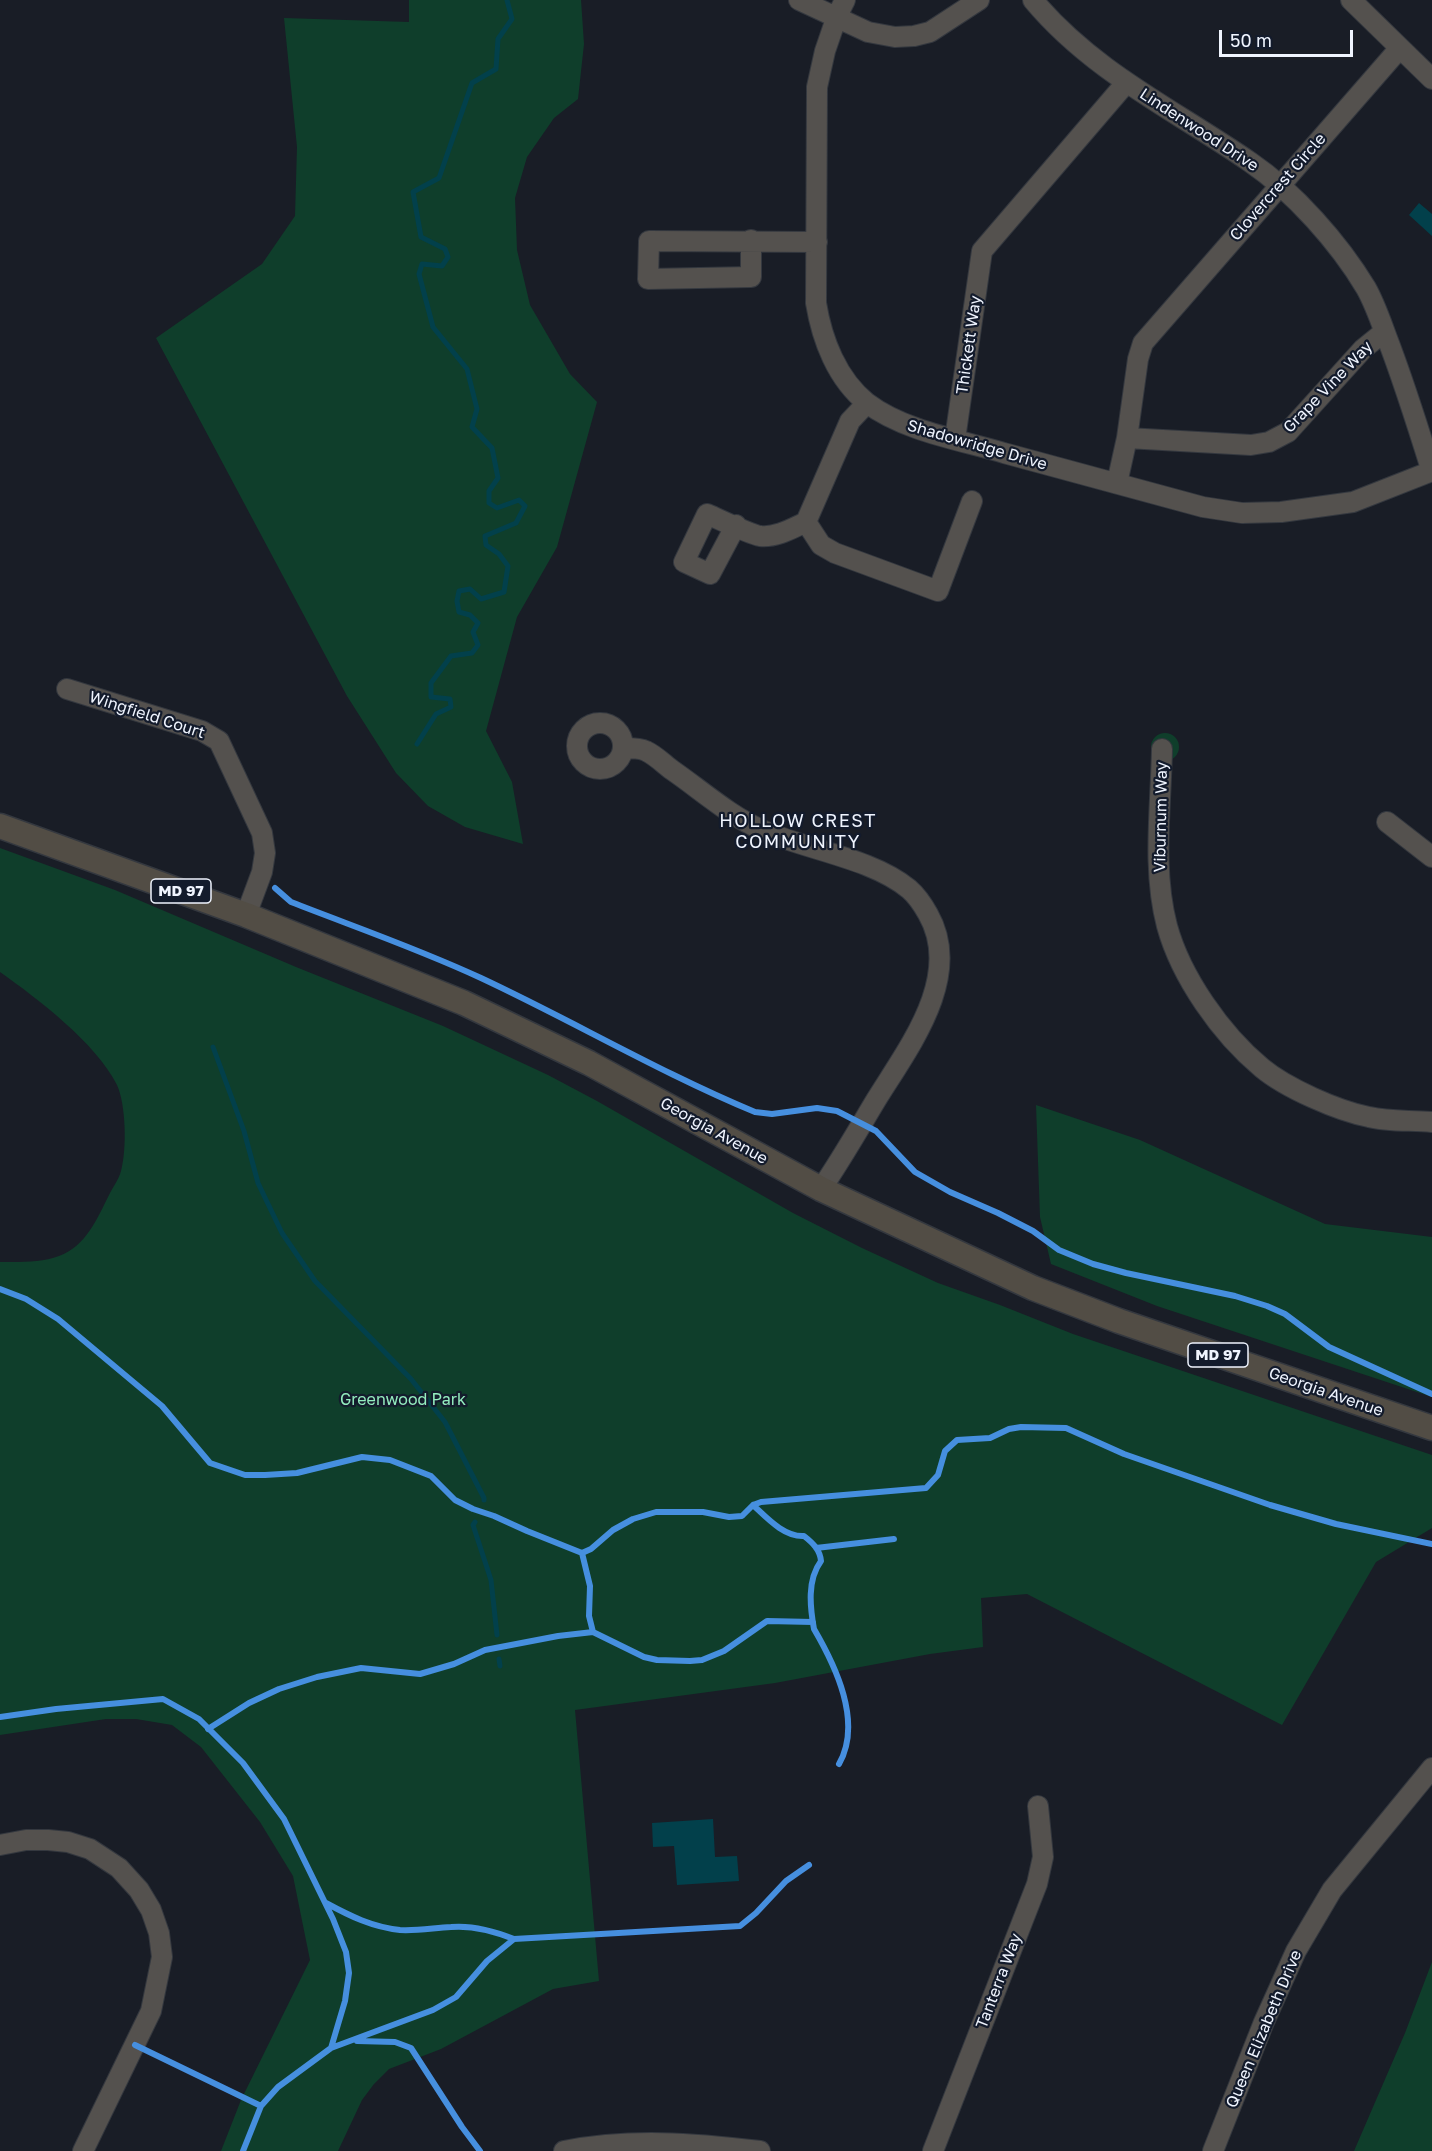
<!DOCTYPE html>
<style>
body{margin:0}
#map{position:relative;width:1432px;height:2151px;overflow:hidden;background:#191d26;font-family:"Golos Text",sans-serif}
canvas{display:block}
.scale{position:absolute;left:1219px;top:30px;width:134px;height:27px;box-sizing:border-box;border:3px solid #eff4fe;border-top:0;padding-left:8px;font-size:18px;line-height:21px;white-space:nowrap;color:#eff4fe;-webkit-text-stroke:4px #131b2c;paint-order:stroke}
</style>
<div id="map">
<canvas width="1432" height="2151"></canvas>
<div class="scale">50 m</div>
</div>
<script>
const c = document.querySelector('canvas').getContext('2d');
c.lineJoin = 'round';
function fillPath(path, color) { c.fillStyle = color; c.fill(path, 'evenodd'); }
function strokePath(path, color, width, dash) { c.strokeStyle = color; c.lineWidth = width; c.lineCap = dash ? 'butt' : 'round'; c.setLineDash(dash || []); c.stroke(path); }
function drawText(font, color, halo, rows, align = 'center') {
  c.font = font + ' "Golos Text",sans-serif'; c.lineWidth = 4.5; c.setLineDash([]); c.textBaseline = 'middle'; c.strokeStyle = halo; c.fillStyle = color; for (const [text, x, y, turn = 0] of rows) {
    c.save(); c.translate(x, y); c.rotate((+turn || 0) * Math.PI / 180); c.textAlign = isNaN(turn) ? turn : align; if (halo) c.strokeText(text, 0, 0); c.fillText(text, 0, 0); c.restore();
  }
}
const green = new Path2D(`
 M 409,0 L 581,0 L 584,44 L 578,99 L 554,118 L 527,157 L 515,198 L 517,250 L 530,305 L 570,374 L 597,402 L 557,547 L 517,617 L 486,731 L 512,782 L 523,844 L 465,827 L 428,806 L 396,773 L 347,696 L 156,338 L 262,264 L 295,216 L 297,147 L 284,18 L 409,22 Z
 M1151 747a14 14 0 1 1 28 0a14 14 0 1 1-28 0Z
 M 0,848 L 115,890 L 296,967 L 443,1026 L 548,1075 L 597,1101 L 793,1213 L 862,1248 L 938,1283 L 1000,1305 L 1073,1334 L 1432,1455 L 1432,1528 L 1376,1562 L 1282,1725 L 1027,1594 L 981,1598 L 983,1647 L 930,1654 L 775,1683 L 575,1710 L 599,1981 L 553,1989 L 441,2049 L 389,2069 L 374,2084 L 362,2100 L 338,2151 L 221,2151 L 241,2100 L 310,1960 L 293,1876 L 260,1822 L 201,1747 L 172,1725 L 136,1719 L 106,1719 L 0,1735 L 0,1262 C 19,1262 41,1263 59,1256 C 86,1246 97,1219 109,1195 C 113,1187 119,1179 121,1171 C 127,1149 126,1105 117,1085 C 96,1043 38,999 0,972 Z
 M 1036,1105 L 1140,1140 L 1325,1224 L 1432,1237 L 1432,1397 L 1157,1306 L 1051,1264 L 1040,1217 Z
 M 1432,1962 L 1432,2151 L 1354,2151 L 1405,2033 Z`);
const water = new Path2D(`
 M 1419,203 L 1432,214 L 1432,236 L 1409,215 Z
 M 713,1819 L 715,1857 L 737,1856 L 739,1881 L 677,1885 L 674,1846 L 653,1847 L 652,1823 Z`);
const stream = new Path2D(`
 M 417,744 L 436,714 L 451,707 L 450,699 L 431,697 L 431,683 L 451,656 L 472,653 L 478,645 L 473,632 L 478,623 L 470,615 L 459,612 L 457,601 L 459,591 L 470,589 L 481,599 L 504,592 L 508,566 L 499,554 L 486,545 L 485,536 L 516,523 L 525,506 L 519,500 L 497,508 L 489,503 L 489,491 L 498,478 L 492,448 L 472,427 L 477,409 L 467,369 L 433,327 L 419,274 L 422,264 L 442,266 L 448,257 L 445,249 L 421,237 L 413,192 L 439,178 L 472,83 L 496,69 L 498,39 L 512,19 L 507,0
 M 213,1047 L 244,1131 L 258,1183 L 282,1233 L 315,1281 L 411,1379 L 445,1422 L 484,1498 L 484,1500
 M 475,1522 L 473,1525 L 491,1580 L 497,1635
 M 499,1659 L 500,1666`);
const minor = new Path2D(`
 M 799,0 L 868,32 L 895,37 L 914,36 L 930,32 L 979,0
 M 845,0 L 837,16 L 825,51 L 817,87 L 816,303 C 822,340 837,379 867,403 C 904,431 960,440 1004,453 C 1070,471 1137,489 1203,507 L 1242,513 L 1281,512 L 1353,502 L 1432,471
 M 1033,0 C 1093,72 1175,110 1250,162 C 1294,192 1339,243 1366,288 C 1375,304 1381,322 1387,338 C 1404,382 1418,427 1432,472
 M 1351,0 L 1432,79
 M 751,240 L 751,277 L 648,279 L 649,241 L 817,242
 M 1127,438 L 1251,445 L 1269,442 L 1288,432 L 1363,349 L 1384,332
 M 955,439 L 982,251 L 1126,83
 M 1117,483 L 1127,438 L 1138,359 L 1143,343 L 1399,49
 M 806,522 L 850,421 L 867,403
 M 736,525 L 710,574 L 684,562 L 707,514 C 719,519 749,534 760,536 C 776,538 793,528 806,522 L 821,545 L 835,553 L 938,591 L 972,501
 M 67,689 L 202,731 L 219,741 L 262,833 L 265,853 L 262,872 L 246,915
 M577 746a23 23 0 1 1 46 0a23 23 0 1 1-46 0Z
 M 624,748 C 631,748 640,748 646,751 C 655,755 664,764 672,770 C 701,790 730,816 762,830 C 807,850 871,858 909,889 C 916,895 923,905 928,914 C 964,977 908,1048 876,1100 C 858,1130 841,1160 821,1189
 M 1162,749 C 1161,807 1152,869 1167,926 C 1181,977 1221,1034 1262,1068 C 1286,1088 1338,1111 1369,1117 C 1389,1122 1411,1120 1432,1122
 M 1387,822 L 1432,857
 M 0,1845 L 26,1840 L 48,1840 L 68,1842 L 90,1849 L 119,1868 L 139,1890 L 151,1910 L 159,1933 L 162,1957 L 151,2011 L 83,2151
 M 564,2151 C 630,2138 694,2143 760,2151
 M 933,2151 L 1037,1884 L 1043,1857 L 1038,1806
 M 1213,2151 L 1264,2022 L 1296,1951 L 1332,1890 L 1432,1768`);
const major = new Path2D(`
 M 0,826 L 246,915 L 464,1003 L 589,1063 L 821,1189 L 1033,1288 L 1119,1321 L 1432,1428`);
const cycleway = new Path2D(`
 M 275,888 L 291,902 C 355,927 419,949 481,978 C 573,1021 661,1073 755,1112 L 772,1114 L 817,1108 L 837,1111 L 876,1131 L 915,1172 L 950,1192 L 998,1213 L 1033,1231 L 1059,1250 L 1093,1264 L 1126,1273 L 1235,1296 L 1267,1306 L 1285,1314 L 1329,1347 L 1432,1394
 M 0,1289 L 26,1299 L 58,1319 L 162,1406 L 210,1463 L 245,1475 L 265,1475 L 297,1473 L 362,1457 L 390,1460 L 431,1476 L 455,1500 L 473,1509 L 494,1516 L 527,1531 L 582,1553 L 591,1549 L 613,1530 L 633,1519 L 656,1512 L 703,1512 L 729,1517 L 742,1516 L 753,1505 L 761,1502 L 926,1488 L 938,1475 L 945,1451 L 957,1440 L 990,1438 L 1009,1429 L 1021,1427 L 1066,1428 L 1124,1454 L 1270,1505 L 1336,1524 L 1432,1544
 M 753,1505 C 767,1518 784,1537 804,1536 C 813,1543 820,1550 821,1561 C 807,1580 810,1607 814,1629 C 835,1665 863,1722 839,1764
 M 816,1548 L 894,1539
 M 582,1553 L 590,1586 L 589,1616 L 593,1632 L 644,1657 L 657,1660 L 690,1661 L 702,1660 L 724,1651 L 767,1621 L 813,1622
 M 0,1717 L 56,1709 L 163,1699 L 199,1719 L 243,1763 L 284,1819 L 333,1919 L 346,1952 L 349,1973 L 345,2001 L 331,2048
 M 208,1729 L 249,1703 L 279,1689 L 317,1677 L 361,1668 L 420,1674 L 454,1664 L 485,1650 L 558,1636 L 593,1632
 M 326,1903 C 350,1916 372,1927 400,1930 C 417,1931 433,1928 451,1927 C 473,1925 494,1931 514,1939
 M 357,2041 L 395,2042 L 411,2048 L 462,2127 L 480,2151
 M 135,2045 L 261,2106
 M 243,2151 L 261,2106 L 278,2087 L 331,2048 L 433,2010 L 456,1997 L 487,1961 L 514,1939 L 740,1926 L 756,1913 L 786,1881 L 809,1865`);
const shields = [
 [181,891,60],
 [1218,1355,60]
];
const shieldNames = [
 ["MD 97",181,891],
 ["MD 97",1218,1355]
];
const streetNames = [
 ["Lindenwood Drive",1199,130,33],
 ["Clovercrest Circle",1278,187,-49],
 ["Thickett Way",969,345,-82],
 ["Grape Vine Way",1328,387,-46],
 ["Shadowridge Drive",977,445,16],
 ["Wingfield Court",147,715,18],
 ["Viburnum Way",1161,817,-89],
 ["Georgia Avenue",714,1131,29],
 ["Georgia Avenue",1326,1392,19],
 ["Tanterra Way",999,1981,-69],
 ["Queen Elizabeth Drive",1264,2029,-67]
];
const parkNames = [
 ["Greenwood Park",403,1400]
];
const neighbourhoodNames = [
 ["HOLLOW CREST",798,821],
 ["COMMUNITY",798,842]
];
fillPath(green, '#0f3e2b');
fillPath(water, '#02404b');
strokePath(stream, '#02404b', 5);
strokePath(minor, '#34383f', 22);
strokePath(major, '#34383f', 27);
strokePath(minor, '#54514e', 20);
strokePath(major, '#524d45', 24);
strokePath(cycleway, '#468fdf', 6);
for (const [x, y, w] of shields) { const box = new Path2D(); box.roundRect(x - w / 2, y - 12, w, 24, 4.5); c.fillStyle = '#131b2c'; c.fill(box); strokePath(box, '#eff4fe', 1.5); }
drawText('bold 15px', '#eff4fe', null, shieldNames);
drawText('16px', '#eff4fe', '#131b2c', streetNames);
drawText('16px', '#94edbf', '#131b2c', parkNames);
c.letterSpacing = '1.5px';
drawText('18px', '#eff4fe', '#131b2c', neighbourhoodNames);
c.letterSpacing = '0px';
</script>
